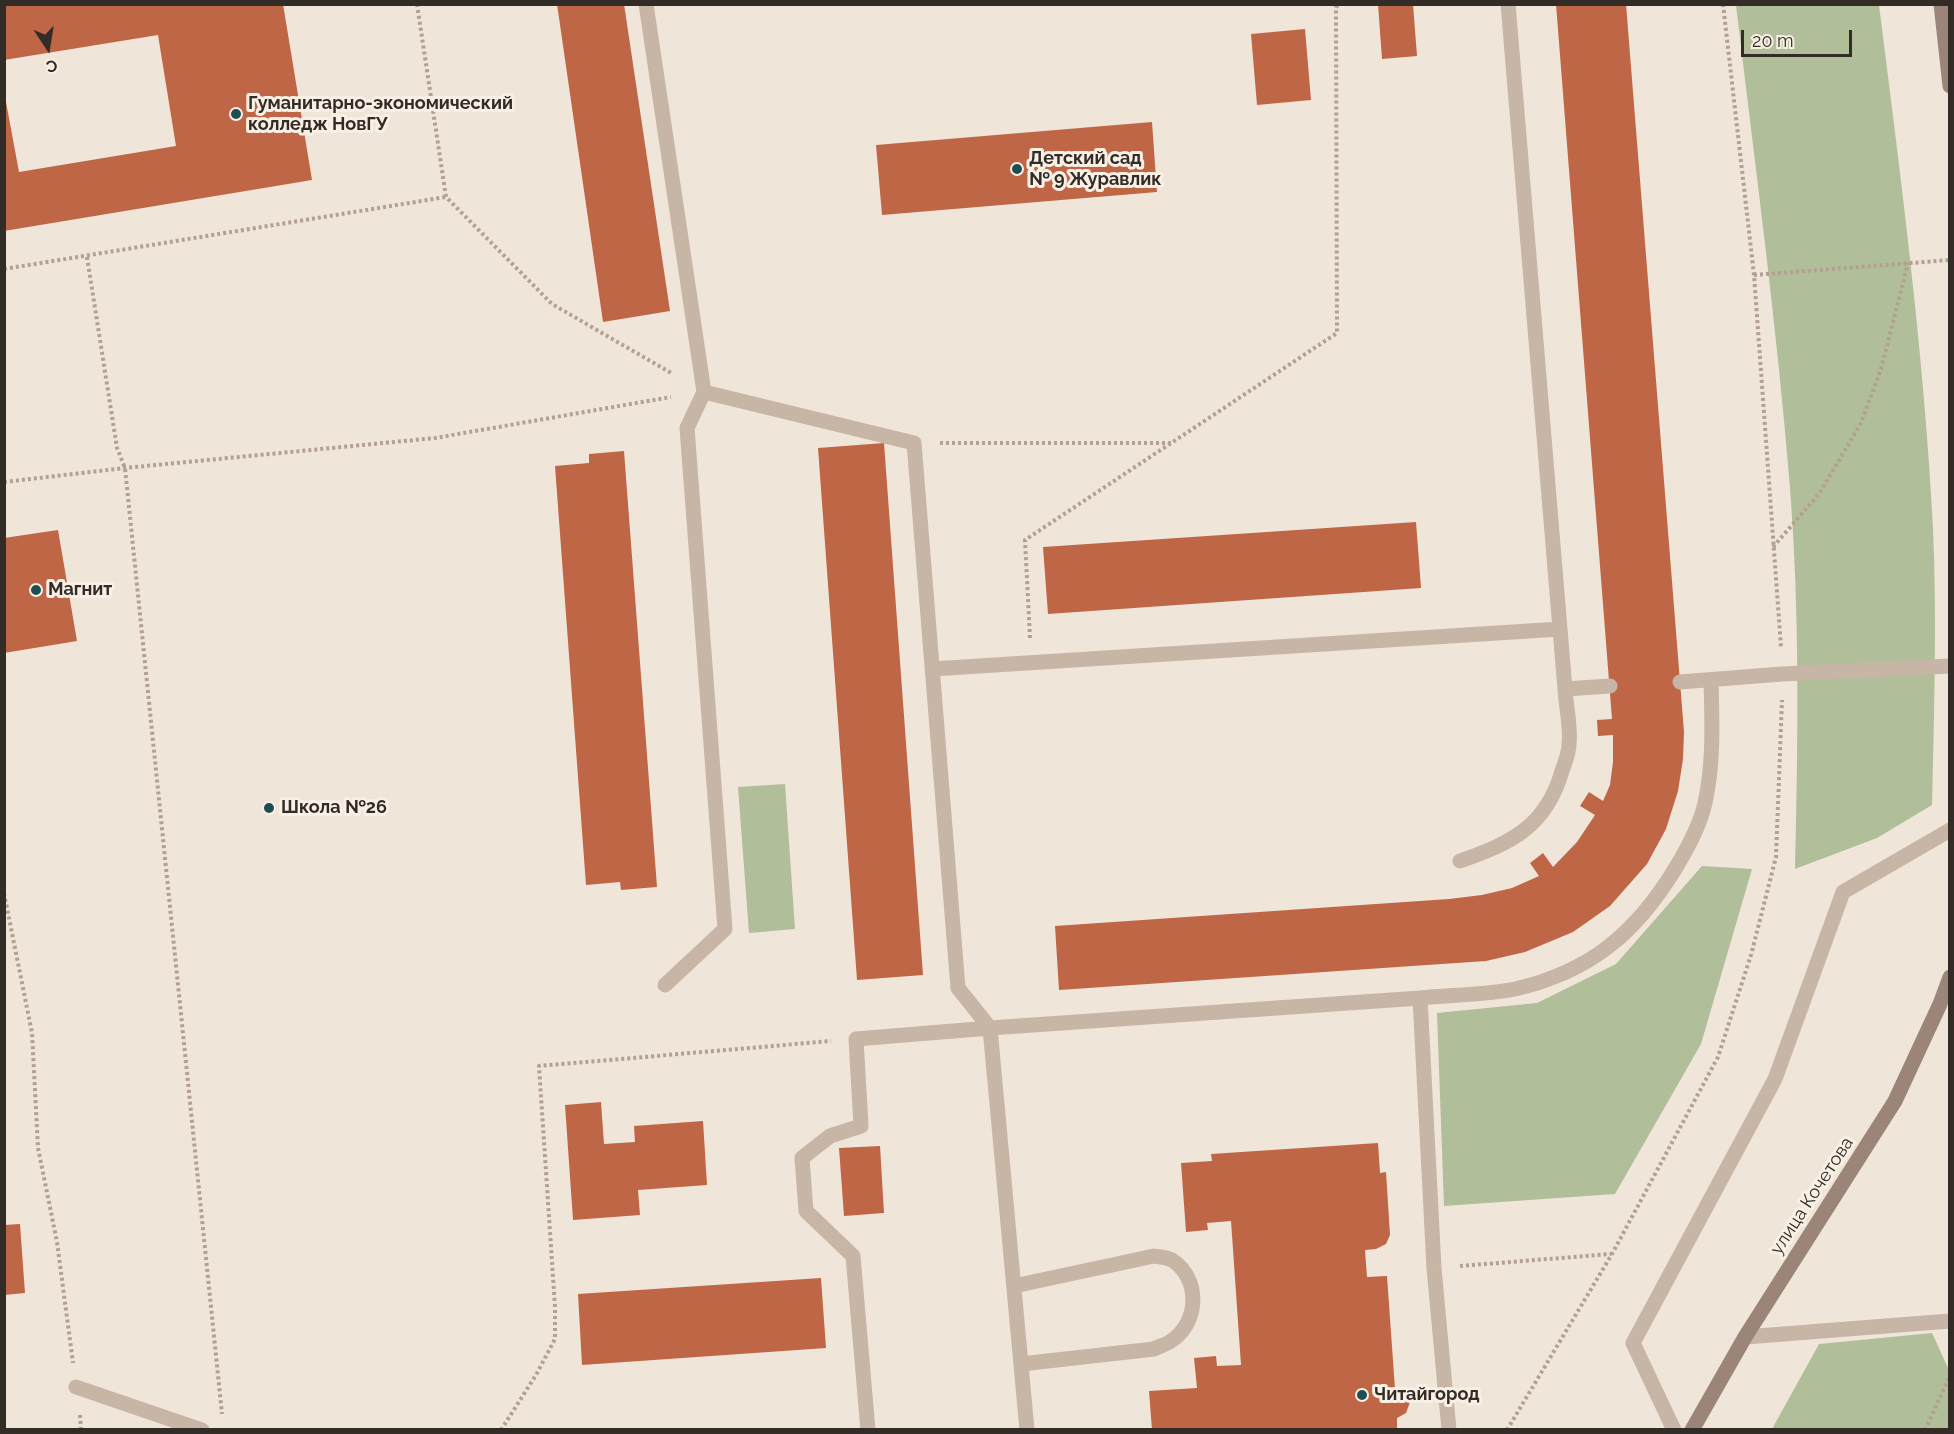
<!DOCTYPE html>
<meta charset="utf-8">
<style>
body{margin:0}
#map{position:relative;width:1954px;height:1434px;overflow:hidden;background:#f0e5d9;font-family:Raleway,sans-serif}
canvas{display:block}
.frame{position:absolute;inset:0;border:6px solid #332b26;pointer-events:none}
.north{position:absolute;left:18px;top:18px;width:60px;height:60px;-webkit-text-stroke:4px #f8efe5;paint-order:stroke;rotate:168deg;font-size:16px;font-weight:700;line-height:24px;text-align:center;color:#332b26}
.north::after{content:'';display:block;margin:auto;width:21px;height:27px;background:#332b26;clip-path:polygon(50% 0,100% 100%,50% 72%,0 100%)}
.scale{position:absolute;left:1741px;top:30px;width:111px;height:27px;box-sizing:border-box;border:3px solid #332b26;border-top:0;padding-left:8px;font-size:18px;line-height:21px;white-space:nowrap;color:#332b26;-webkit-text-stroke:4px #f8efe5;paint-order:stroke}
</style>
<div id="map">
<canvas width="1954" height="1434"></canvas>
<div class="frame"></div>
<div class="north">С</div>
<div class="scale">20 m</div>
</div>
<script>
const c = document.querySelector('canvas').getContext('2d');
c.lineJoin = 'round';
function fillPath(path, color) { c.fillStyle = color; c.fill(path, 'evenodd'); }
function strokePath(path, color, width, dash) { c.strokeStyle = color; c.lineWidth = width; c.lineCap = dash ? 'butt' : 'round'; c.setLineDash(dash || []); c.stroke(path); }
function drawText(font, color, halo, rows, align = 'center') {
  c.font = font + ' Raleway,sans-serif'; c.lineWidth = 6; c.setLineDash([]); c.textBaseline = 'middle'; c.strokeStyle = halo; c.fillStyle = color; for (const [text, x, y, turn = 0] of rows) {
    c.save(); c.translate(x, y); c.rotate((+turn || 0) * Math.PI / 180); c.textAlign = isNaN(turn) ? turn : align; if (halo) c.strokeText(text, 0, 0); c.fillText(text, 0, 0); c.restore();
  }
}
const green = new Path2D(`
 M 1736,5 L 1879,5 C 1901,179 1924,353 1933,528 C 1937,620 1934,713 1932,805 L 1877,838 L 1795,869 C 1798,742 1800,615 1790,488 C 1777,326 1755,165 1736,5 Z
 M 785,784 L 795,929 L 749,933 L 738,787 Z
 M 1702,866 L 1752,869 L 1701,1044 L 1615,1194 L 1444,1206 L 1437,1013 L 1537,1003 L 1616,964 Z
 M 1932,1333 L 1949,1370 L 1949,1429 L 1772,1429 L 1819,1344 Z`);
const building = new Path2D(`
 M 4,4 L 283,4 L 312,180 L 4,231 L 4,91 L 19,172 L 176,146 L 158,35 L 4,60 Z
 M 557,4 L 624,4 L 670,311 L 603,322 Z
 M 1378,4 L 1413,4 L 1417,56 L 1382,59 Z
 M 1556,4 L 1626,4 L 1684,732 L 1683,759 L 1678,791 L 1666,829 L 1647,864 L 1610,906 L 1573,932 L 1525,952 L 1486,961 L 1059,990 L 1055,926 L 1449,899 L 1482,895 L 1512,888 L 1539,876 L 1530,863 L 1543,853 L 1553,867 L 1577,842 L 1595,815 L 1580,806 L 1589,792 L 1603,801 L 1610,785 L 1613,762 L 1613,735 L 1598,736 L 1597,720 L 1612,719 Z
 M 1305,29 L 1311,100 L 1257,105 L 1251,34 Z
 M 1152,122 L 1157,192 L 882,215 L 876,145 Z
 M 884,443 L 923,975 L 857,980 L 818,448 Z
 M 624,451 L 657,887 L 621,890 L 620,882 L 586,885 L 555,466 L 589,463 L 589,454 Z
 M 1416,522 L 1421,588 L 1048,614 L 1043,547 Z
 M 58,530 L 77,641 L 4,653 L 4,538 Z
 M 601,1102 L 604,1144 L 635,1142 L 634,1126 L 703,1121 L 707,1185 L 638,1190 L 640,1215 L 573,1220 L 565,1105 Z
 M 1378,1143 L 1380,1173 L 1386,1172 L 1390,1235 L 1386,1244 L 1376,1249 L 1365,1250 L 1367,1277 L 1387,1276 L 1395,1389 L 1405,1393 L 1410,1402 L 1406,1413 L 1397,1418 L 1397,1430 L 1152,1430 L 1149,1391 L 1197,1388 L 1194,1358 L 1216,1356 L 1217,1366 L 1241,1365 L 1231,1221 L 1207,1223 L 1208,1230 L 1186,1232 L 1181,1163 L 1212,1161 L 1211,1154 Z
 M 880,1146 L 884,1213 L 844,1216 L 839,1148 Z
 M 20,1224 L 25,1293 L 4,1295 L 4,1225 Z
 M 821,1278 L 826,1348 L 582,1365 L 578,1294 Z`);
const path = new Path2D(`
 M 417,4 L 446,197 L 552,304 L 673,374
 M 1723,4 L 1754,275 L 1781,647
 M 87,257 L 117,448 L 125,468 L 222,1414
 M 4,269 L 446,197
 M 1754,275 L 1950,260
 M 940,443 L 1171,443
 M 4,482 L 125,468 L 435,438 L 671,397
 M 1773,547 L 1819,494 L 1861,423 L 1881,369 L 1908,263
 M 1030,638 L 1025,540 L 1337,333 L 1336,7 L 1340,4
 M 4,893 L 32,1033 L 38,1148 L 57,1242 L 73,1363
 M 1460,1266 L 1611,1254
 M 80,1415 L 81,1430
 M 501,1430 L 536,1375 L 555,1339 L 555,1307 L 539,1066 L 831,1041
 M 1507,1430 L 1612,1254 L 1718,1057 L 1751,955 L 1776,857 L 1782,700
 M 1925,1430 L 1950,1376`);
const service = new Path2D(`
 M 646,4 L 704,392 L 687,428 L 725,929 L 665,985
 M 1508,4 L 1565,689 L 1610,686
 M 704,392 L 914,443 L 958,988 L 990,1028
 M 932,669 L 1560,629
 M 1680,682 L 1782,674 L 1950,666
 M 1460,861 C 1511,843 1546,827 1562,771 C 1565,763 1569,753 1569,744 C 1571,727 1566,707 1565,689
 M 1420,998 C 1449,995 1486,995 1515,989 C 1590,972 1636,933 1675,869 C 1687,849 1700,826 1705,803 C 1714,762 1712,721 1711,680
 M 1014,1286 L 1154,1256 C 1159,1257 1167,1257 1172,1260 C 1201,1279 1199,1323 1171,1341 C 1166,1345 1159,1346 1154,1349 L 1021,1364
 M 1745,1337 L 1950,1321
 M 76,1387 L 202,1430
 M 868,1430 L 853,1256 L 806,1211 L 802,1158 L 830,1136 L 861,1126 L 856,1039 L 990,1028
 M 1027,1430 L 990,1028 L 1420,998 L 1434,1268 L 1449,1430
 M 1674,1430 L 1633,1343 L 1775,1079 L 1843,892 L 1950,830`);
const secondary = new Path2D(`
 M 1941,4 L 1950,86
 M 1692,1430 L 1745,1337 L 1895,1101 L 1940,1004 L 1950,977`);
const markers = [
 [236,114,6,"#1e4e52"],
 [1017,169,6,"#1e4e52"],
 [36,590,6,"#1e4e52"],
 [269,808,6,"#1e4e52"],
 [1362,1395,6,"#1e4e52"]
];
const poiNames = [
 ["Гуманитарно-экономический",248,104],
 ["колледж НовГУ",248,125],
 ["Детский сад",1029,159],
 ["№ 9 Журавлик",1029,180],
 ["Магнит",48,590],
 ["Школа №26",281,808],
 ["Читайгород",1374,1395]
];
const streetNames = [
 ["улица Кочетова",1812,1196,-57]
];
fillPath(green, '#b1be9a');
fillPath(building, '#bf6647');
strokePath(path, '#b2a090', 4, [3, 3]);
strokePath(service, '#c7b5a6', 15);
strokePath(secondary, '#9a8578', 15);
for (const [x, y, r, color] of markers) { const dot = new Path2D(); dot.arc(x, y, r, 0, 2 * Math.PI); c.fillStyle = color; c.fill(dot); strokePath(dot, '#f8efe5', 2); }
drawText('bold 18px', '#332b26', '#f8efe5', poiNames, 'left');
drawText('18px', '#332b26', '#f8efe5', streetNames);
</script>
